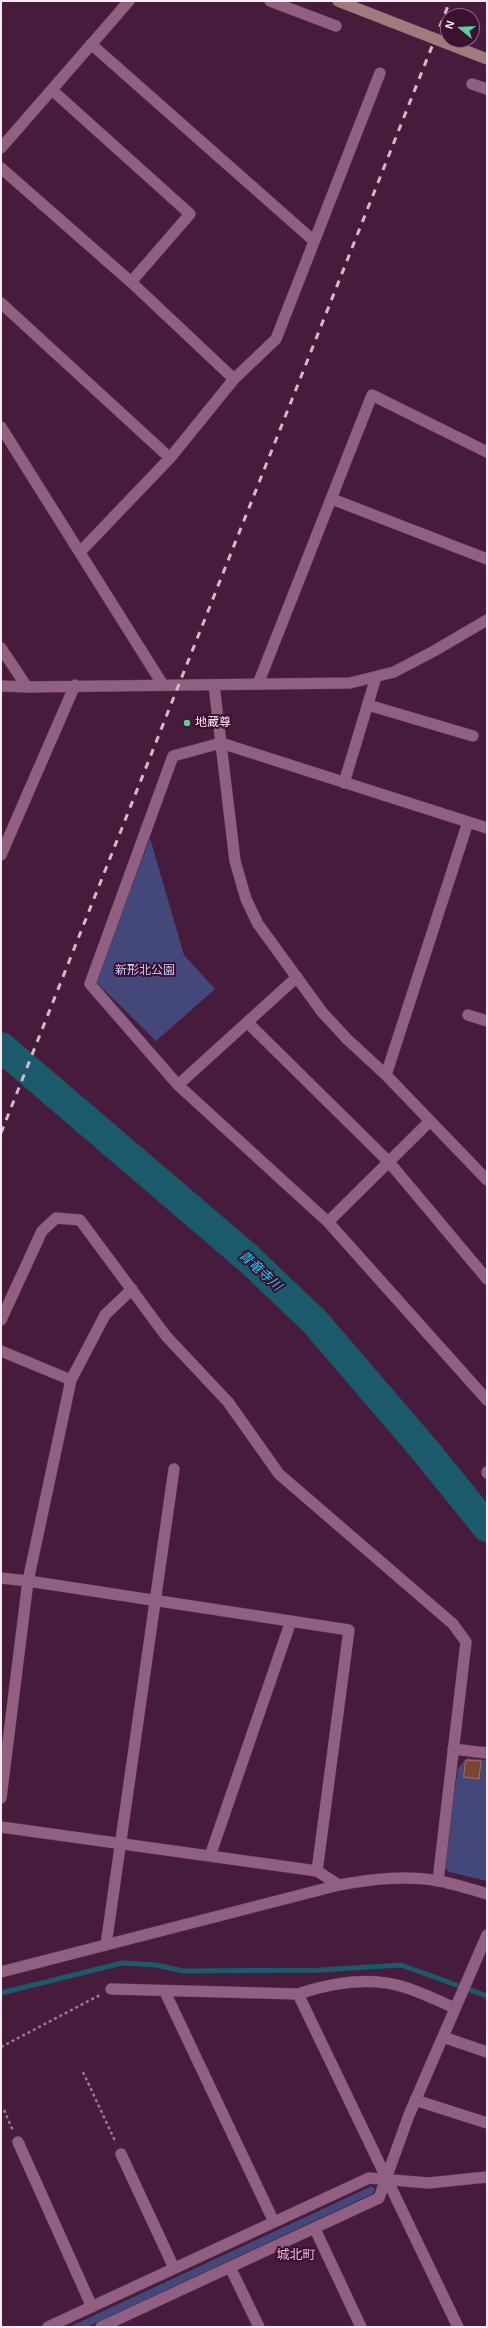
<!DOCTYPE html>
<meta charset="utf-8">
<style>
body{margin:0}
#map{position:relative;width:488px;height:2328px;overflow:hidden;background:#471b3b;font-family:Helvetica,sans-serif}
canvas{display:block}
.frame{position:absolute;inset:0;border:2px solid #fdebf6;pointer-events:none}
.north{position:absolute;left:440px;top:8px;width:40px;height:40px;box-sizing:border-box;background:#3c1031;border:1px solid #896880;border-radius:50%;rotate:288deg;font-size:11px;font-weight:700;line-height:16px;text-align:center;color:#fdebf6}
.north::after{content:'';display:block;margin:auto;width:14px;height:18px;background:#54d396;clip-path:polygon(50% 0,100% 100%,50% 72%,0 100%)}
</style>
<div id="map">
<canvas width="488" height="2328"></canvas>
<div class="frame"></div>
<div class="north">N</div>
</div>
<script>
const c = document.querySelector('canvas').getContext('2d');
c.lineJoin = 'round';
function fillPath(path, color) { c.fillStyle = color; c.fill(path, 'evenodd'); }
function strokePath(path, color, width, dash) { c.strokeStyle = color; c.lineWidth = width; c.lineCap = dash ? 'butt' : 'round'; c.setLineDash(dash || []); c.stroke(path); }
function drawText(font, color, halo, rows, align = 'center') {
  c.font = font + ' Helvetica,"Noto Sans JP",sans-serif'; c.lineWidth = 4; c.setLineDash([]); c.textBaseline = 'middle'; c.strokeStyle = halo; c.fillStyle = color; for (const [text, x, y, turn = 0] of rows) {
    c.save(); c.translate(x, y); c.rotate((+turn || 0) * Math.PI / 180); c.textAlign = isNaN(turn) ? turn : align; if (halo) c.strokeText(text, 0, 0); c.fillText(text, 0, 0); c.restore();
  }
}
const green = new Path2D(`
 M 150,838 L 184,955 L 215,989 L 156,1041 L 96,982 Z
 M 467,1758 L 487,1760 L 487,1881 L 449,1872 L 444,1866 L 458,1768 Z
 M 372,2186 L 375,2190 L 372,2194 L 87,2327 L 69,2327 Z`);
const stream = new Path2D(`
 M 1,1993 L 122,1963 L 156,1965 L 183,1971 L 321,1970 L 401,1965 L 487,1996`);
const river = new Path2D(`
 M 1,1047 L 249,1259 L 315,1322 L 424,1449 L 487,1527`);
const building = new Path2D(`
 M 466,1760 L 481,1761 L 479,1779 L 464,1777 Z`);
const path = new Path2D(`
 M 1,2047 L 100,1995
 M 83,2072 L 116,2143
 M 4,2110 L 13,2131`);
const minor = new Path2D(`
 M 270,1 L 336,26
 M 91,44 L 314,241
 M 472,84 L 487,89
 M 52,90 L 190,214 L 131,282
 M 1,148 L 129,1
 M 1,168 L 131,282 L 234,379
 M 1,303 L 170,458
 M 1,427 L 163,685
 M 332,499 L 487,559
 M 80,552 L 170,458 L 234,379 L 276,339 L 380,73
 M 1,648 L 27,687
 M 258,684 L 372,395 L 487,452
 M 214,685 L 235,861 L 246,899 L 258,924 L 322,1012 L 347,1039 L 386,1075 L 487,1180
 M 368,705 L 473,736
 M 344,783 L 376,677
 M 487,828 L 221,743 L 173,756 L 90,984 L 178,1085 L 328,1222 L 487,1400
 M 1,855 L 75,685
 M 468,1015 L 487,1021
 M 248,1023 L 389,1162 L 487,1279
 M 386,1075 L 468,822
 M 178,1085 L 297,977
 M 328,1222 L 430,1121
 M 1,1320 L 42,1231 L 56,1218 L 80,1220 L 166,1336 L 228,1402 L 279,1474 L 453,1624 L 466,1642 L 438,1881
 M 1,1351 L 71,1380
 M 487,1473 L 487,1472
 M 1,1578 L 28,1581 L 71,1380 L 105,1315 L 132,1289
 M 453,1749 L 487,1753
 M 1,1798 L 28,1581 L 349,1630 L 317,1871 L 339,1885
 M 1,1827 L 317,1871
 M 210,1856 L 291,1621
 M 106,1945 L 174,1469
 M 111,1989 L 298,1994 C 331,1983 369,1976 404,1987 C 421,1992 438,2001 455,2008
 M 165,1992 L 274,2222
 M 298,1994 L 458,2327
 M 443,2037 L 487,2052
 M 415,2100 L 487,2123
 M 18,2142 L 92,2307
 M 121,2154 L 174,2268
 M 315,2229 L 361,2327
 M 230,2267 L 259,2327
 M 48,2327 L 369,2178 L 428,2183 L 487,2177
 M 101,2327 L 379,2198 L 409,2115 L 487,1935`);
const tertiary = new Path2D(`
 M 1,686 L 27,687 L 350,683 L 394,672 L 434,651 L 487,620
 M 1,1972 L 339,1885 C 372,1879 405,1875 439,1881 C 455,1884 471,1889 487,1894`);
const rail = new Path2D(`
 M 1,1133 L 450,1`);
const secondaryBridge = new Path2D(`
 M 338,1 L 487,59`);
const markers = [
 [187,723,4,"#54d396"]
];
const poiNames = [
 ["地蔵尊",195,723]
];
const parkNames = [
 ["新形北公園",145,971]
];
const waterNames = [
 ["青竜寺川",260,1271,42]
];
const neighbourhoodNames = [
 ["城北町",296,2255]
];
fillPath(green, '#434779');
strokePath(stream, '#1b5a6a', 5);
strokePath(river, '#1b5a6a', 30);
fillPath(building, '#7c4533');
strokePath(building, '#aa6f5c', 1);
strokePath(minor, '#5d3a55', 12);
strokePath(tertiary, '#5d3a55', 12);
strokePath(path, '#9a7a90', 2.5, [3, 3]);
strokePath(minor, '#915f81', 11);
strokePath(tertiary, '#915f81', 11);
strokePath(rail, '#d1b9c9', 3, [7, 7]);
strokePath(secondaryBridge, '#5d3a55', 12, []);
strokePath(secondaryBridge, '#a17a7c', 11);
for (const [x, y, r, color] of markers) { const dot = new Path2D(); dot.arc(x, y, r, 0, 2 * Math.PI); c.fillStyle = color; c.fill(dot); strokePath(dot, '#3c1031', 1.5); }
drawText('12px', '#fdebf6', '#3c1031', poiNames, 'left');
drawText('12px', '#c7cdf5', '#3c1031', parkNames);
drawText('italic 13px', '#1cd4fd', '#3c1031', waterNames);
drawText('13px', '#edb4da', '#3c1031', neighbourhoodNames);
</script>
